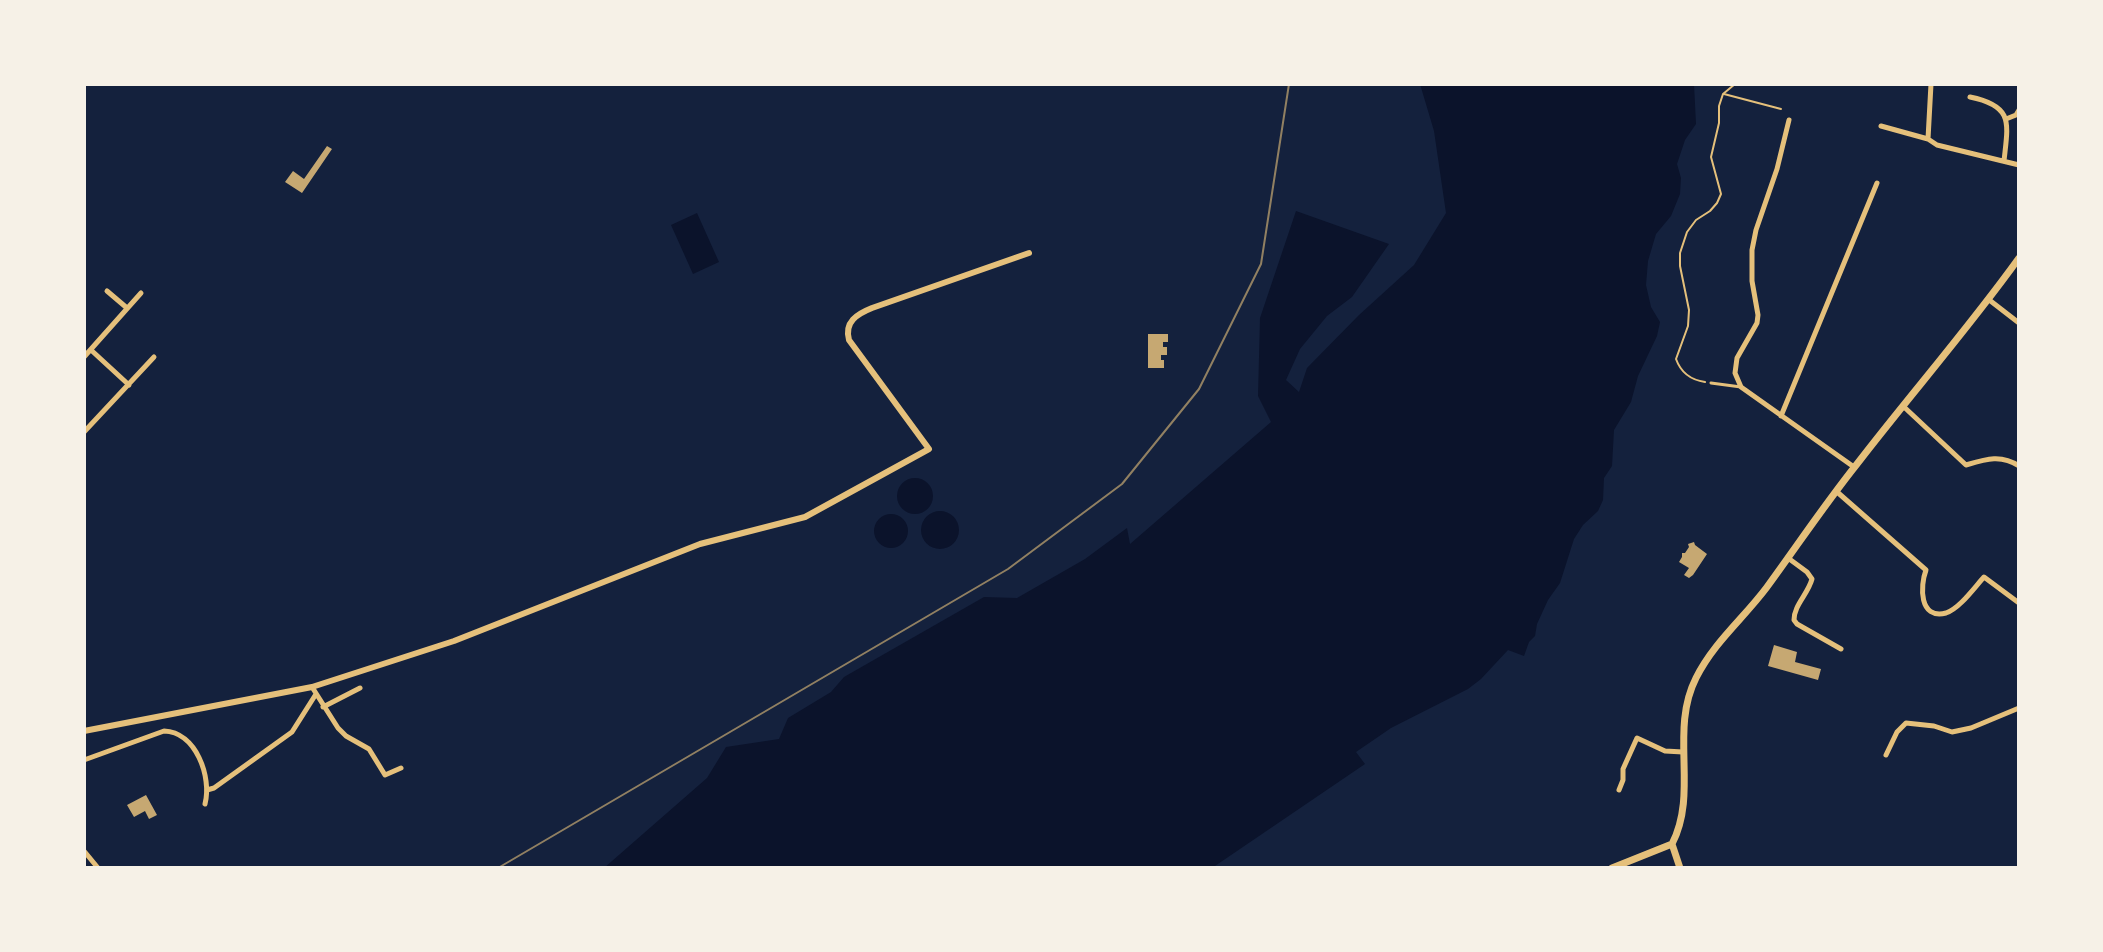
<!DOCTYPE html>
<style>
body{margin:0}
#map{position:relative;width:2103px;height:952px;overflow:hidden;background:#14213d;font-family:Arial,sans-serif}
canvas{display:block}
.frame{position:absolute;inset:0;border:86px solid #f6f1e7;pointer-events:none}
</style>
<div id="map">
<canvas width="2103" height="952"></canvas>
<div class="frame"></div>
</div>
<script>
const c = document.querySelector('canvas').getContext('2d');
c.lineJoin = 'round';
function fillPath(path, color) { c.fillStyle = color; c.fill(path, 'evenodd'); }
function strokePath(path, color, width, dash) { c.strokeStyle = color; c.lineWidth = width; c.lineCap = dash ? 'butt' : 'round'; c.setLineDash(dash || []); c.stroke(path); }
const water = new Path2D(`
 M 1420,84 L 1694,84 L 1696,124 L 1685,140 L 1677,164 L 1681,178 L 1680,194 L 1671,216 L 1656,234 L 1648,261 L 1646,285 L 1651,307 L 1660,322 L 1657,336 L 1638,376 L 1631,402 L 1614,430 L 1612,466 L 1604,478 L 1603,500 L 1598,511 L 1583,525 L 1574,539 L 1560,583 L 1548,600 L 1537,624 L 1535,636 L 1529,642 L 1524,656 L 1508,650 L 1481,679 L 1468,689 L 1391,728 L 1356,752 L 1365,764 L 1212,868 L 604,868 L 707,778 L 726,747 L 779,739 L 788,718 L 831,692 L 844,677 L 984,597 L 1017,598 L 1085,559 L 1127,528 L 1130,544 L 1271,422 L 1258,396 L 1260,318 L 1296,211 L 1389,244 L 1352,297 L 1327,316 L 1300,349 L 1286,380 L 1299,392 L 1307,368 L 1359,315 L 1414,265 L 1446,213 L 1434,131 Z
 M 697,213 L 719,262 L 693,274 L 671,225 Z
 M897 496a18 18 0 1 1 36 0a18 18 0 1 1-36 0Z
 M921 530a19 19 0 1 1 38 0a19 19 0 1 1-38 0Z
 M874 531a17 17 0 1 1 34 0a17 17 0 1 1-34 0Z`);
const building = new Path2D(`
 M 327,146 L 332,149 L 302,193 L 285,182 L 293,171 L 304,179 Z
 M 1148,334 L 1168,334 L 1168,342 L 1163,342 L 1163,347 L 1167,347 L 1167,355 L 1161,355 L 1161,360 L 1164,360 L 1164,368 L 1148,368 Z
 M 1694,542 L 1695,545 L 1707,554 L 1693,575 L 1689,578 L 1684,575 L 1689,568 L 1679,562 L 1682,557 L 1682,553 L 1685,553 L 1689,547 L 1688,544 Z
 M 1774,645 L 1797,652 L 1795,662 L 1821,669 L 1818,680 L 1768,666 Z
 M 146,795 L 157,815 L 149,819 L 145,811 L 134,817 L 127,805 Z`);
const path = new Path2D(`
 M 1868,84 L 1875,84
 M 1724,94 L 1781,109
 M 1705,382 C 1691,380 1681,373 1676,359 L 1688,326 L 1689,310 L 1680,266 L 1680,253 L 1687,232 L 1696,220 L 1710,211 L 1717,203 L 1721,194 L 1711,157 L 1719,123 L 1719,106 L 1723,94 L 1735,84`);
const service = new Path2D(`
 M 1711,383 L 1741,387`);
const minor = new Path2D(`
 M 1970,97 C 2014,106 2008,123 2004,161
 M 2006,119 L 2016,115 L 2019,110
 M 1789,120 L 1777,169 L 1756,230 L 1752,250 L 1752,281 L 1758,315 L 1757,323 L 1737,358 L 1735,373 L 1741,387 L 1854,467
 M 1881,126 L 1928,139 L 1937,145 L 2019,165
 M 1928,139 L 1931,84
 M 107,291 L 127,308
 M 1988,299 L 2019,323
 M 91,350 L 129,385
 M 84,357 L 141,293
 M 1903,406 L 1966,465 C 1986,459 2001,454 2019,466
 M 1781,416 L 1877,183
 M 84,432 L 154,357
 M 1836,491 L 1926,570 C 1920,586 1919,620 1946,613 C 1960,608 1974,588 1984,577 L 2019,603
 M 1788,558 L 1807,572 L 1812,579 C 1808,594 1794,605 1794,620 L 1797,624 L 1841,649
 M 312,687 L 338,728 L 346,736 L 369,749 L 385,775 L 401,768
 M 323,707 L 360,688
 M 1886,755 L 1897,732 L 1906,723 L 1934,726 L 1952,732 L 1971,728 L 2019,708
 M 84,760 L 164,731 C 196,732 212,777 205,804
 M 207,790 L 214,788 L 292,732 L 316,694
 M 1619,790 L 1623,780 L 1623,769 L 1637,738 L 1665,751 L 1683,752
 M 84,851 L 98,868`);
const tertiary = new Path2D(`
 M 84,731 L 312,687 L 454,641 L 700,544 L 805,517 L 929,449 L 849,340 C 844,322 857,314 872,308 L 1029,253`);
const secondary = new Path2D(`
 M 1672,844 C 1699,792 1669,731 1696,678 C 1714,642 1744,618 1767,587 C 1797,546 1825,504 1857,464 C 1910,395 1968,329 2019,258
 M 1672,844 L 1680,868
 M 1612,868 L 1672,844`);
const rail = new Path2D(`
 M 498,868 L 1008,569 L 1122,484 L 1199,389 L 1261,264 L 1289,84`);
fillPath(water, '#0b132b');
fillPath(building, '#c6a872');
strokePath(path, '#e5c07b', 2);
strokePath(service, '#e5c07b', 3);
strokePath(minor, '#e5c07b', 5);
strokePath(tertiary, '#e5c07b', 6);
strokePath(secondary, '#e5c07b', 7);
strokePath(rail, '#918062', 2);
</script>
